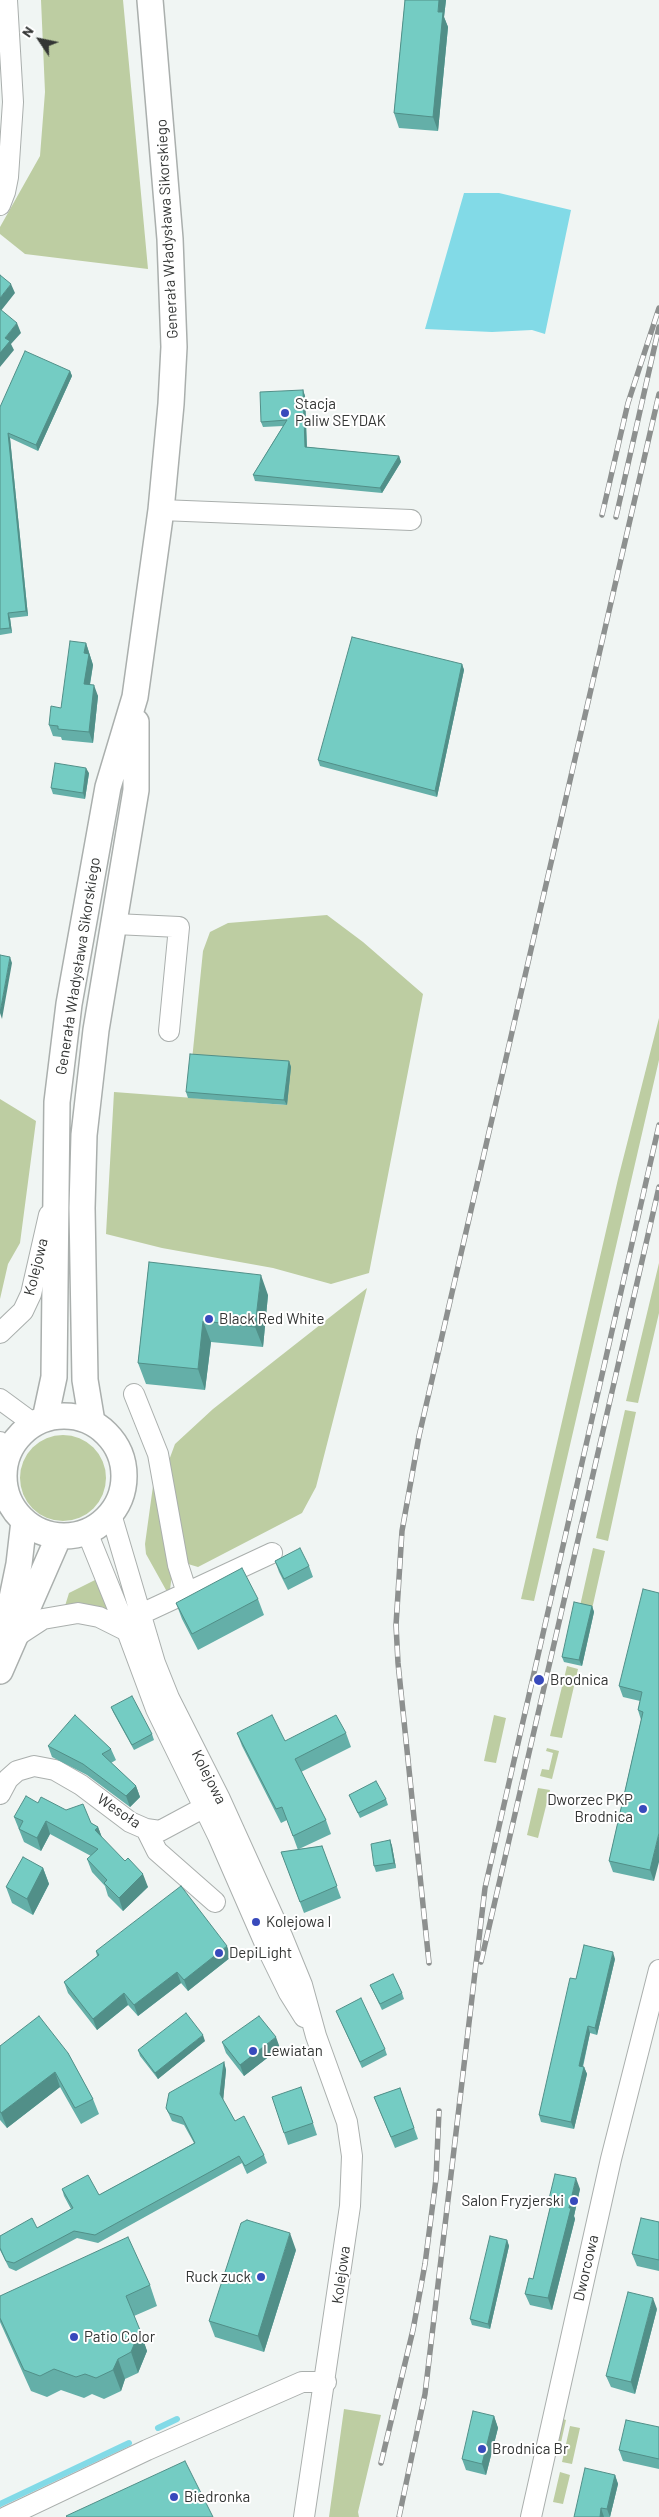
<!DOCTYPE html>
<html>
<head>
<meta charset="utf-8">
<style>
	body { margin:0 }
	#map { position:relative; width:659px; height:2517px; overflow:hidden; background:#f0f5f3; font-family:Barlow,sans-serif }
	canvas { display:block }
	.north { position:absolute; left:15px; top:15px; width:50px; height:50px; -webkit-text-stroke:4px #fff; paint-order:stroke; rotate:304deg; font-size:14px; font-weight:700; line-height:20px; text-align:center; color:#333534 }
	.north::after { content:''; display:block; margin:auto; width:18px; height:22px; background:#333534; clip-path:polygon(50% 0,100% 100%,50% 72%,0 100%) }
</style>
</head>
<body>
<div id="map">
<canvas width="659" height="2517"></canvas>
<div class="north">N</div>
</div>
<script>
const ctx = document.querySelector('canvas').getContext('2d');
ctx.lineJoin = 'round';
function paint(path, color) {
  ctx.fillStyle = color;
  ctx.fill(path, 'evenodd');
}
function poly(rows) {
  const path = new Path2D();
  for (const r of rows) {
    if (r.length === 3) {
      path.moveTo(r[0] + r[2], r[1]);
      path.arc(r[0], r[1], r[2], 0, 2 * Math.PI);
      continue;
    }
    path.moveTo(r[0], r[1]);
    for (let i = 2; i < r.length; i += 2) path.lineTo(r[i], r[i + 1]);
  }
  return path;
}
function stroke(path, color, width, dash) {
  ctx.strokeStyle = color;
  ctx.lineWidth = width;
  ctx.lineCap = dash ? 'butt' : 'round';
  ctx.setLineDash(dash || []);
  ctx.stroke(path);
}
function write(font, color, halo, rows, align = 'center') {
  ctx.font = font + ' Barlow,sans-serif';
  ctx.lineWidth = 4;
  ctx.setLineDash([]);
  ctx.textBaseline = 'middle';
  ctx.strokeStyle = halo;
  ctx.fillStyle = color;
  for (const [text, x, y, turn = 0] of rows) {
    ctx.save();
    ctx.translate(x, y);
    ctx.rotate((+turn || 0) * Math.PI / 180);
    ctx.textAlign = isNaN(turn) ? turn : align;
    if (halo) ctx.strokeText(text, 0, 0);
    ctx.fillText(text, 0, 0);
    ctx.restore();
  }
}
paint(poly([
	[41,0,123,0,148,269,25,254,0,234,0,227,40,156,45,92],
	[327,915,363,942,423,994,369,1273,331,1284,273,1268,162,1248,106,1234,114,1092,286,1105,192,1060,203,951,210,932,228,923],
	[659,1018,659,1060,534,1601,521,1599,618,1179],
	[0,1099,36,1121,20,1243,8,1264,0,1299],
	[659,1263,659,1313,638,1403,626,1401],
	[367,1288,316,1487,302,1513,198,1567,188,1564,168,1463,175,1444,213,1409],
	[625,1410,636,1412,608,1541,596,1538],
	[63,1478,43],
	[153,1486,157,1486,172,1574,170,1590,166,1590,146,1554,145,1544],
	[593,1548,605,1551,592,1609,580,1606],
	[99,1578,108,1609,65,1606,69,1593],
	[567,1666,578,1669,562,1738,550,1736],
	[494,1715,506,1718,496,1763,484,1761],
	[547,1748,559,1751,552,1779,540,1776,542,1769,549,1770,553,1753,546,1751],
	[538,1788,550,1790,538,1838,527,1835],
	[344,2409,381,2415,358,2512,359,2517,329,2517],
	[563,2419,566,2420,558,2456,555,2455],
	[570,2426,580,2428,572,2464,562,2462],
	[560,2472,570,2475,563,2504,553,2502]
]), '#bdcda2');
paint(poly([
	[464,193,499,193,571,210,545,334,532,330,492,332,425,329]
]), '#82dae7');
stroke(poly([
	[158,2428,177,2419],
	[0,2504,129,2443]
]), '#82dae7', 6);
const minor = poly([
	[0,205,5,192,8,177,13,102,7,0],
	[161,510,411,520],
	[115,924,179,927,169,1031],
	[0,1333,23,1311,31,1294,49,1215],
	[134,1394,158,1454,178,1565,187,1593],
	[0,1399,34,1424],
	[0,1442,7,1456],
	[111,1514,155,1663,169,1698,220,1799,282,1936,302,1985,316,2036,347,2122,352,2156,350,2206,304,2517],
	[87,1532,127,1631,156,1709,218,1836,266,1946,289,1993,304,2017],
	[139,1615,272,1553],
	[17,1636,43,1619,78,1613,99,1617,127,1631],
	[0,1794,8,1779,17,1771,34,1766,55,1770,81,1785,130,1822,146,1829,160,1831,216,1801],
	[146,1829,157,1851,215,1902],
	[6,2517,147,2450,302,2382,326,2382],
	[531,2517,611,2159,659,1970]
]);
const major = poly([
	[64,1476,60],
	[45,1419,54,1377,57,1102,69,1004,108,787,135,697,161,510,171,404,174,347,170,239,150,0],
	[92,1422,85,1380,82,1208,84,1135,96,1030,136,790,136,722],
	[3,1642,19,1564,24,1521],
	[0,1671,59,1536]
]);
stroke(minor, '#aaafad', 22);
stroke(major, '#aaafad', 28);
stroke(minor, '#fff', 20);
stroke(major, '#fff', 25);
const rail = poly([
	[602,515,628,403,659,308],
	[616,517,659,327],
	[481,1962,659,1187],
	[429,1963,398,1663,396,1625,402,1531,419,1436,659,394],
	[381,2463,413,2330,425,2264,436,2179,439,2111],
	[399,2517,425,2394,485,1888,659,1125]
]);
stroke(rail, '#8d908f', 5.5);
stroke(rail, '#fff', 4, [11]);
paint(poly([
	[405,0,446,0,444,17,448,27,438,131,399,128,394,113],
	[70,371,72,376,38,451,10,438,28,616,10,618,12,633,0,635,0,407],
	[303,390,305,396,307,447,399,456,401,462,382,493,255,481,253,475,283,426,263,427,261,422],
	[86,643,93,665,90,685,98,696,93,743,62,740,61,737,53,736,49,725,61,708],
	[462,664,464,670,437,797,320,766,318,760],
	[89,773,85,799,53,794,51,788],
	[289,1061,291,1067,287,1105,188,1098,186,1092],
	[149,1262,268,1295,263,1347,211,1342,205,1390,146,1384,138,1363],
	[275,1561,309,1566,313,1577,288,1590,279,1572],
	[659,1593,654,1881,613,1872,609,1861,641,1720,638,1710,640,1701,623,1697,619,1686],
	[258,1599,264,1615,198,1650,182,1619,176,1603],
	[592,1606,594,1612,582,1666,564,1662,562,1657],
	[111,1707,152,1734,154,1740,134,1750,113,1712],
	[237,1733,285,1741,346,1733,351,1747,301,1772,326,1820,331,1834,299,1849,322,1846,341,1898,304,1913,281,1852,298,1850,287,1820,281,1823,242,1746],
	[48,1746,111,1749,116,1760,111,1763,136,1786,140,1797,130,1807,87,1775,52,1757],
	[349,1795,386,1799,388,1805,360,1818],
	[38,1803,91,1823,98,1827,102,1838,148,1887,123,1911,108,1896,105,1886,92,1872,87,1859,91,1856,50,1834,41,1851,24,1842,14,1817],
	[390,1840,392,1846,396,1868,376,1872,374,1866],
	[43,1868,49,1884,33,1915,12,1903,6,1887],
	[96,1951,231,1957,188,1991,181,1983,138,2016,128,2005,97,2030,68,1993,64,1982,97,1956],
	[615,1959,597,2035,590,2033,583,2067,584,2067,587,2074,574,2129,541,2122,539,2115,576,1979],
	[370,1985,402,1993,404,1999,382,2010],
	[336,2011,385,2049,387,2055,362,2068],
	[205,2041,158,2079,140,2056,138,2050],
	[222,2042,280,2048,244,2076,226,2053],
	[0,2046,68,2053,93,2099,99,2114,81,2124,60,2087,7,2128,0,2120],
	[224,2062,226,2070,223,2100,235,2121,264,2155,267,2163,247,2174,242,2163,98,2243,77,2238,16,2271,9,2268,0,2250,0,2236,37,2228,71,2209,64,2196,62,2189,99,2195,194,2143,184,2125,172,2121,166,2108],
	[301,2087,317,2135,288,2145,284,2133],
	[400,2088,418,2139,395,2148,374,2097],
	[580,2189,574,2216,575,2219,552,2310,530,2305,525,2294,533,2279,550,2208,548,2203],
	[659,2222,659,2271,637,2266,632,2254],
	[507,2240,509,2246,490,2329,472,2325,470,2319],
	[296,2250,264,2352,215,2337,209,2321],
	[150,2285,157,2306,134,2316,147,2351,138,2373,125,2379,121,2391,104,2399,92,2394,84,2398,61,2390,47,2397,31,2391,0,2322,0,2296],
	[657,2309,635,2394,611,2387,606,2376],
	[494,2416,498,2428,486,2475,466,2470,462,2459],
	[659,2427,659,2469,623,2461,619,2450],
	[615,2475,618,2484,610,2517,574,2517]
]), '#64afa8');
paint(poly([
	[439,0,446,0,444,17,448,27,438,131,433,117],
	[11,284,15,293,0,312,0,298],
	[17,323,21,333,11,344,14,350,0,367,0,353,5,338],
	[70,371,72,376,38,451,36,445],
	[303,390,305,396,307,453,305,447],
	[8,433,10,438,28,616,26,611],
	[399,456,401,462,382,493,380,488],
	[8,613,10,618,12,633,10,628],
	[86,643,93,665,88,695,84,684,84,653],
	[462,664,464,670,437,797,435,791],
	[94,685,98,696,93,743,89,732],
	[86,768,89,773,85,799,83,793],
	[10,957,12,963,2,1019,0,1013],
	[289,1061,291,1067,287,1105,284,1100],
	[261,1275,268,1295,263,1347,255,1327],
	[203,1321,211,1342,205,1390,198,1369],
	[592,1606,594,1612,582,1666,579,1660],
	[136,1786,140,1797,130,1807,126,1796],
	[46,1821,50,1834,41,1851,37,1838],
	[98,1827,103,1840,95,1830],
	[659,1833,659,1862,654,1881,650,1870],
	[390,1840,392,1846,396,1868,394,1863],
	[43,1868,49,1884,33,1915,27,1899],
	[143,1874,148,1887,123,1911,119,1898],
	[227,1946,231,1957,188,1991,184,1980],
	[613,1952,615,1959,597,2035,595,2028],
	[177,1972,181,1983,138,2016,134,2005],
	[124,1993,128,2005,97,2030,93,2019],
	[588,2026,590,2033,581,2073,579,2066],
	[203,2035,205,2041,158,2079,155,2073],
	[276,2037,280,2048,244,2076,240,2065],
	[224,2062,226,2070,223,2102,220,2094],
	[584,2067,587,2074,574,2129,571,2122],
	[55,2072,60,2087,7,2128,1,2113],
	[576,2178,580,2189,574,2216,575,2219,552,2310,548,2298],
	[290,2233,296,2250,264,2352,258,2336],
	[507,2240,509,2246,490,2329,488,2324],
	[653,2298,657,2309,635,2394,631,2382],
	[140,2330,147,2351,138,2373,131,2352],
	[118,2359,125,2379,121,2391,113,2370],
	[494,2416,498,2428,486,2475,482,2464],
	[615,2475,618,2484,610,2517,607,2509],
	[601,2508,604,2517,600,2517]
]), '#518f88');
const building = poly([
	[405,0,439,0,438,12,443,12,433,117,394,113,405,0],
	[0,275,11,284,0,298,0,275],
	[0,309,17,323,5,338,10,341,0,353,0,309],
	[25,351,70,371,36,445,8,433,26,611,8,613,10,628,0,629,0,407,25,351],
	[303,390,305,447,399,456,380,488,253,475,287,420,261,422,260,392,303,390],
	[352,637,462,664,435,791,318,760,352,637],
	[70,641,86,643,84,653,89,654,84,684,94,685,89,732,58,729,58,726,49,725,51,706,61,708,70,641],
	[55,763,86,768,83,793,51,788,55,763],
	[0,955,10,957,0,1013,0,955],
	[190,1054,289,1061,284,1100,186,1092,190,1054],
	[149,1262,261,1275,255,1327,203,1321,198,1369,138,1363,149,1262],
	[300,1548,309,1566,284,1579,275,1561,300,1548],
	[242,1568,258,1599,192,1634,176,1603,242,1568],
	[643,1589,659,1593,659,1833,650,1870,609,1861,643,1712,638,1710,642,1692,619,1686,643,1589],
	[574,1602,592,1606,579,1660,562,1657,574,1602],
	[132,1696,152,1734,132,1745,111,1707,132,1696],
	[75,1715,111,1749,102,1754,136,1786,126,1796,83,1764,48,1746,75,1715],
	[272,1715,285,1741,336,1715,346,1733,295,1759,326,1820,293,1836,282,1807,276,1809,237,1733,272,1715],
	[376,1781,386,1799,358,1813,349,1795,376,1781],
	[26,1796,38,1803,41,1797,66,1810,83,1804,91,1823,98,1827,95,1830,125,1861,128,1858,143,1874,119,1898,104,1883,107,1880,87,1859,98,1849,46,1821,37,1838,19,1829,23,1821,14,1817,26,1796],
	[390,1840,394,1863,374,1866,371,1844,390,1840],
	[322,1846,337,1886,300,1902,281,1852,322,1846],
	[23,1857,43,1868,27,1899,6,1887,23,1857],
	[181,1886,227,1946,184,1980,177,1972,134,2005,124,1993,93,2019,64,1982,99,1955,96,1951,181,1886],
	[584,1945,613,1952,595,2028,588,2026,579,2066,584,2067,571,2122,539,2115,570,1978,576,1979,584,1945],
	[393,1974,402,1993,380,2004,370,1985,393,1974],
	[361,1998,385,2049,360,2062,336,2011,361,1998],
	[186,2013,203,2035,155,2073,138,2050,186,2013],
	[39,2016,68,2053,93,2099,75,2108,55,2072,1,2113,0,2111,0,2046,39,2016],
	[259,2016,276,2037,240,2065,222,2042,259,2016],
	[224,2062,220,2094,235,2121,244,2116,264,2155,245,2166,239,2156,95,2235,74,2231,14,2263,6,2261,0,2248,0,2236,32,2218,37,2228,73,2208,62,2189,88,2175,99,2195,195,2143,182,2117,169,2113,166,2108,169,2093,224,2062],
	[301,2087,313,2123,284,2133,272,2097,301,2087],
	[400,2088,414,2128,391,2137,374,2097,400,2088],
	[555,2174,576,2178,569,2208,571,2208,548,2298,525,2294,529,2278,533,2279,551,2204,548,2203,555,2174],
	[641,2218,659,2222,659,2260,632,2254,641,2218],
	[247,2220,290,2233,258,2336,209,2321,241,2223,247,2220],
	[490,2236,507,2240,488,2324,470,2319,490,2236],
	[128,2237,150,2285,126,2296,140,2330,131,2352,118,2359,113,2370,96,2378,85,2374,76,2377,54,2369,40,2376,24,2370,0,2318,0,2296,128,2237],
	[628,2292,653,2298,631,2382,606,2376,628,2292],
	[473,2411,494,2416,482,2464,462,2459,473,2411],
	[626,2420,659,2427,659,2459,619,2450,626,2420],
	[185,2461,213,2517,67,2517,66,2516,185,2461],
	[585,2468,615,2475,607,2509,601,2508,600,2517,574,2517,585,2468]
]);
paint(building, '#74ccc3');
stroke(building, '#518f88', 1);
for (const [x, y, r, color] of [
	[285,413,5,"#384abc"],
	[209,1319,5,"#384abc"],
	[539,1680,6,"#384abc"],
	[643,1809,5,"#384abc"],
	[256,1922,5,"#384abc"],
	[219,1953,5,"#384abc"],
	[253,2051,5,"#384abc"],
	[574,2201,5,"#384abc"],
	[261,2277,5,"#384abc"],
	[74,2337,5,"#384abc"],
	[482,2449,5,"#384abc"],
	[174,2497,5,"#384abc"]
]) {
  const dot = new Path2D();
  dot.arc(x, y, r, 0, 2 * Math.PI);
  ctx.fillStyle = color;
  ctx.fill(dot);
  stroke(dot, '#fff', 2);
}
write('15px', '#333534', '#fff', [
	["Generała Władysława Sikorskiego",167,229,-93],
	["Generała Władysława Sikorskiego",78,966,-81],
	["Kolejowa",36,1267,-76],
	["Kolejowa",209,1777,63],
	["Wesoła",119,1811,34],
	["Dworcowa",586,2268,-77],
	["Kolejowa",341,2275,-82]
]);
write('15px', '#333534', '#fff', [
	["Stacja",295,404],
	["Paliw SEYDAK",295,421],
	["Black Red White",219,1319],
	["Brodnica",550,1680],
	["Dworzec PKP",633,1800,"right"],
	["Brodnica",633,1817,"right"],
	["Kolejowa I",266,1922],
	["DepiLight",229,1953],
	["Lewiatan",263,2051],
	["Salon Fryzjerski",564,2201,"right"],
	["Ruck zuck",251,2277,"right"],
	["Patio Color",84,2337],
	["Brodnica Br",492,2449],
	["Biedronka",184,2497]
], 'left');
</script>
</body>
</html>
